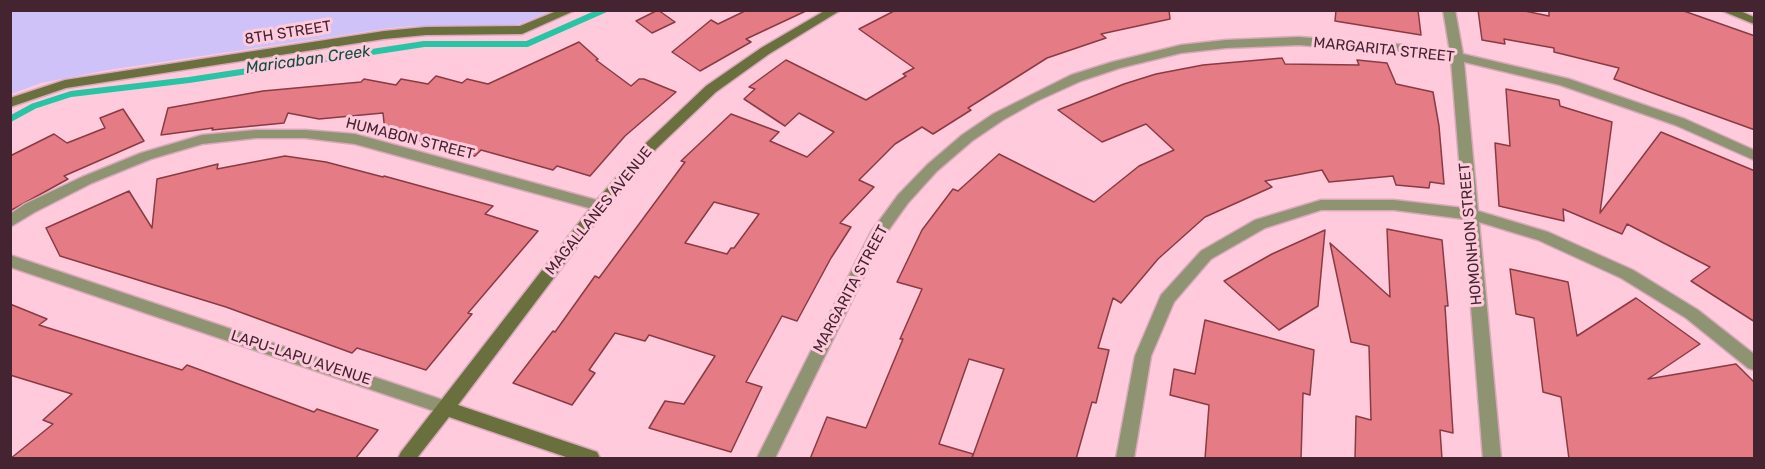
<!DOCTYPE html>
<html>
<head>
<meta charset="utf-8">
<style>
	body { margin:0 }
	#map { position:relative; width:1765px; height:469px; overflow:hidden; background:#fecadc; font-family:Rubik,sans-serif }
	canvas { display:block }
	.frame { position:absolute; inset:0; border:12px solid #452431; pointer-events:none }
</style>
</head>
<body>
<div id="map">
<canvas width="1765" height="469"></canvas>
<div class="frame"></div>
</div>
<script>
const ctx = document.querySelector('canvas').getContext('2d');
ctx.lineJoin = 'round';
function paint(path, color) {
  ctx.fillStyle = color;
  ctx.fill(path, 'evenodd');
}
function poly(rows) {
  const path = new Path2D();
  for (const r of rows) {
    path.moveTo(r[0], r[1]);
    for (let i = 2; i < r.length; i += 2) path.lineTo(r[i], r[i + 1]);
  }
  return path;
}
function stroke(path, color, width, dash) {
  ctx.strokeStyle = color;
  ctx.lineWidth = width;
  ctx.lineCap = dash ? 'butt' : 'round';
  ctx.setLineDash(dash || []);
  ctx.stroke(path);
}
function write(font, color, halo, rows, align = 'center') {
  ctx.font = font + ' Rubik,sans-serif';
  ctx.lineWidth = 6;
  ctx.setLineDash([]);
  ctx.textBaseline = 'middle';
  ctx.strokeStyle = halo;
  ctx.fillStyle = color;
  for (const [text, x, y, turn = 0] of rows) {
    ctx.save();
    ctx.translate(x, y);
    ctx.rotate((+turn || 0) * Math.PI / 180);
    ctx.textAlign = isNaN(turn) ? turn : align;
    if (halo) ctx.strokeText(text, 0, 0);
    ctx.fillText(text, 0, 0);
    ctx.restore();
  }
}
paint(poly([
	[10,11,11,10,552,11,514,26,414,26,390,28,108,70,41,83,11,94]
]), '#cec2f8');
stroke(poly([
	[10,119,34,106,71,94,189,80,424,44,527,44,604,10]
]), '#27c5a6', 6);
const building = poly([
	[658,10,675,22,652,33,636,21,658,10],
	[747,10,808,10,746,39,751,42,700,71,672,52,711,20,718,24,747,10],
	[896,10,1169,10,1170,19,1101,34,1106,38,1047,58,968,108,971,110,933,134,922,127,895,144,859,180,874,187,840,223,851,227,831,258,797,321,782,316,746,382,762,387,731,452,649,428,665,401,684,404,715,356,649,335,645,341,615,333,589,370,595,373,572,405,513,383,553,331,555,332,595,276,599,278,685,162,681,161,731,114,779,132,770,141,807,157,834,132,799,113,785,126,744,99,755,89,749,87,786,60,866,100,906,76,903,74,914,68,859,29,896,10],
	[714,202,759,214,734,248,731,248,727,254,685,243,714,202],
	[1336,10,1418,10,1421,35,1335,21,1336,10],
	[1478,10,1520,10,1549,16,1549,10,1681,10,1755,36,1755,130,1614,79,1619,68,1554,52,1554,48,1504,39,1505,44,1482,40,1478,10],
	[579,42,598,59,596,60,631,86,639,79,644,79,676,92,625,136,590,176,557,166,553,170,481,150,475,156,385,132,383,113,319,119,288,113,284,123,212,130,213,128,161,135,168,108,263,91,361,82,364,79,396,85,401,79,428,84,436,76,462,83,467,79,488,84,579,42],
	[1282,58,1285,64,1359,65,1357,60,1387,63,1396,84,1433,92,1439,126,1444,184,1430,182,1429,188,1396,185,1393,176,1329,182,1322,170,1265,181,1272,187,1205,217,1158,259,1121,303,1113,298,1098,348,1109,350,1096,403,1092,402,1076,459,810,459,827,417,866,428,903,339,900,339,922,289,897,282,922,230,953,189,958,191,999,154,1094,202,1139,166,1174,150,1146,124,1102,142,1058,110,1124,84,1156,74,1203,65,1282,58],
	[969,359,1004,369,972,458,973,454,939,444,969,359],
	[1506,89,1559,100,1560,106,1612,122,1600,213,1661,132,1755,171,1755,322,1691,281,1710,267,1627,224,1622,234,1563,209,1564,221,1499,206,1495,143,1510,146,1506,89],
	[123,109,144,141,64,176,68,179,10,211,10,156,54,134,67,143,105,128,100,118,123,109],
	[285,156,326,162,383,177,384,176,493,206,485,214,538,231,468,313,472,314,426,370,357,348,352,353,226,307,60,256,46,228,129,191,152,228,157,179,218,164,217,169,285,156],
	[1387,229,1442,240,1448,306,1445,306,1453,433,1440,430,1442,459,1355,459,1356,416,1371,420,1369,346,1351,342,1330,243,1390,297,1387,229],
	[1325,230,1318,306,1279,330,1224,281,1272,254,1325,230],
	[1510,269,1568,282,1577,336,1636,298,1700,344,1648,379,1736,364,1755,383,1755,459,1569,459,1561,397,1543,392,1534,318,1516,314,1510,269],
	[10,304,47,319,39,325,182,370,187,365,314,412,317,409,378,430,355,459,10,459,53,424,43,420,72,394,10,375,10,304],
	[1205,320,1314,350,1310,395,1303,393,1301,459,1205,459,1209,405,1170,395,1174,369,1195,374,1205,320]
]);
paint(building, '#e57b84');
stroke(building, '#893b44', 1.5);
const street = poly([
	[1443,10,1455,10,1463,54,1569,79,1685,119,1754,150,1754,160,1675,125,1560,85,1464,62,1478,211,1548,232,1633,270,1698,310,1754,354,1754,370,1748,368,1686,318,1621,278,1538,240,1479,222,1501,458,1483,458,1464,219,1394,210,1321,210,1265,228,1211,259,1174,302,1151,356,1134,458,1116,458,1135,356,1161,295,1201,251,1255,220,1321,200,1394,200,1463,208,1451,60,1407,53,1299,45,1226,48,1181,53,1120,68,1081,81,1037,101,1003,120,972,141,937,171,908,203,882,239,775,458,757,458,871,232,898,195,927,165,962,135,993,114,1071,75,1112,62,1181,45,1226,40,1299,37,1407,45,1450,52,1443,10],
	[256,130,305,130,355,134,600,201,607,206,600,211,355,144,305,138,256,138,202,144,151,159,92,183,35,212,10,227,10,214,25,204,82,177,141,153,202,135,256,130],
	[10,255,446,401,452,403,455,408,452,413,446,415,10,267,10,255]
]);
const secondary = poly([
	[559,10,576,10,522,34,426,35,384,39,66,88,10,107,10,98,65,80,384,31,426,27,520,26,559,10],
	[826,10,841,10,769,54,716,92,656,149,605,210,458,405,597,452,600,458,569,458,449,417,417,458,398,458,401,452,595,202,646,143,706,86,761,48,826,10],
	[1720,10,1738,10,1754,17,1754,24,1720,10]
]);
stroke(street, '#d9a9ba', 3);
stroke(secondary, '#d9a9ba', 3);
paint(street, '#8e9372');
paint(secondary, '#69703e');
write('15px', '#452431', '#fecadc', [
	["8TH STREET",288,33,-9],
	["MARGARITA STREET",1384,50,6],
	["HUMABON STREET",410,139,14],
	["MAGALLANES AVENUE",599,211,-51],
	["HOMONHON STREET",1471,234,-95],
	["MARGARITA STREET",851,289,-62],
	["LAPU-LAPU AVENUE",301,358,18]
]);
write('italic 16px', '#104e41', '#fecadc', [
	["Maricaban Creek",308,60,-8]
]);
</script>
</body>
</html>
